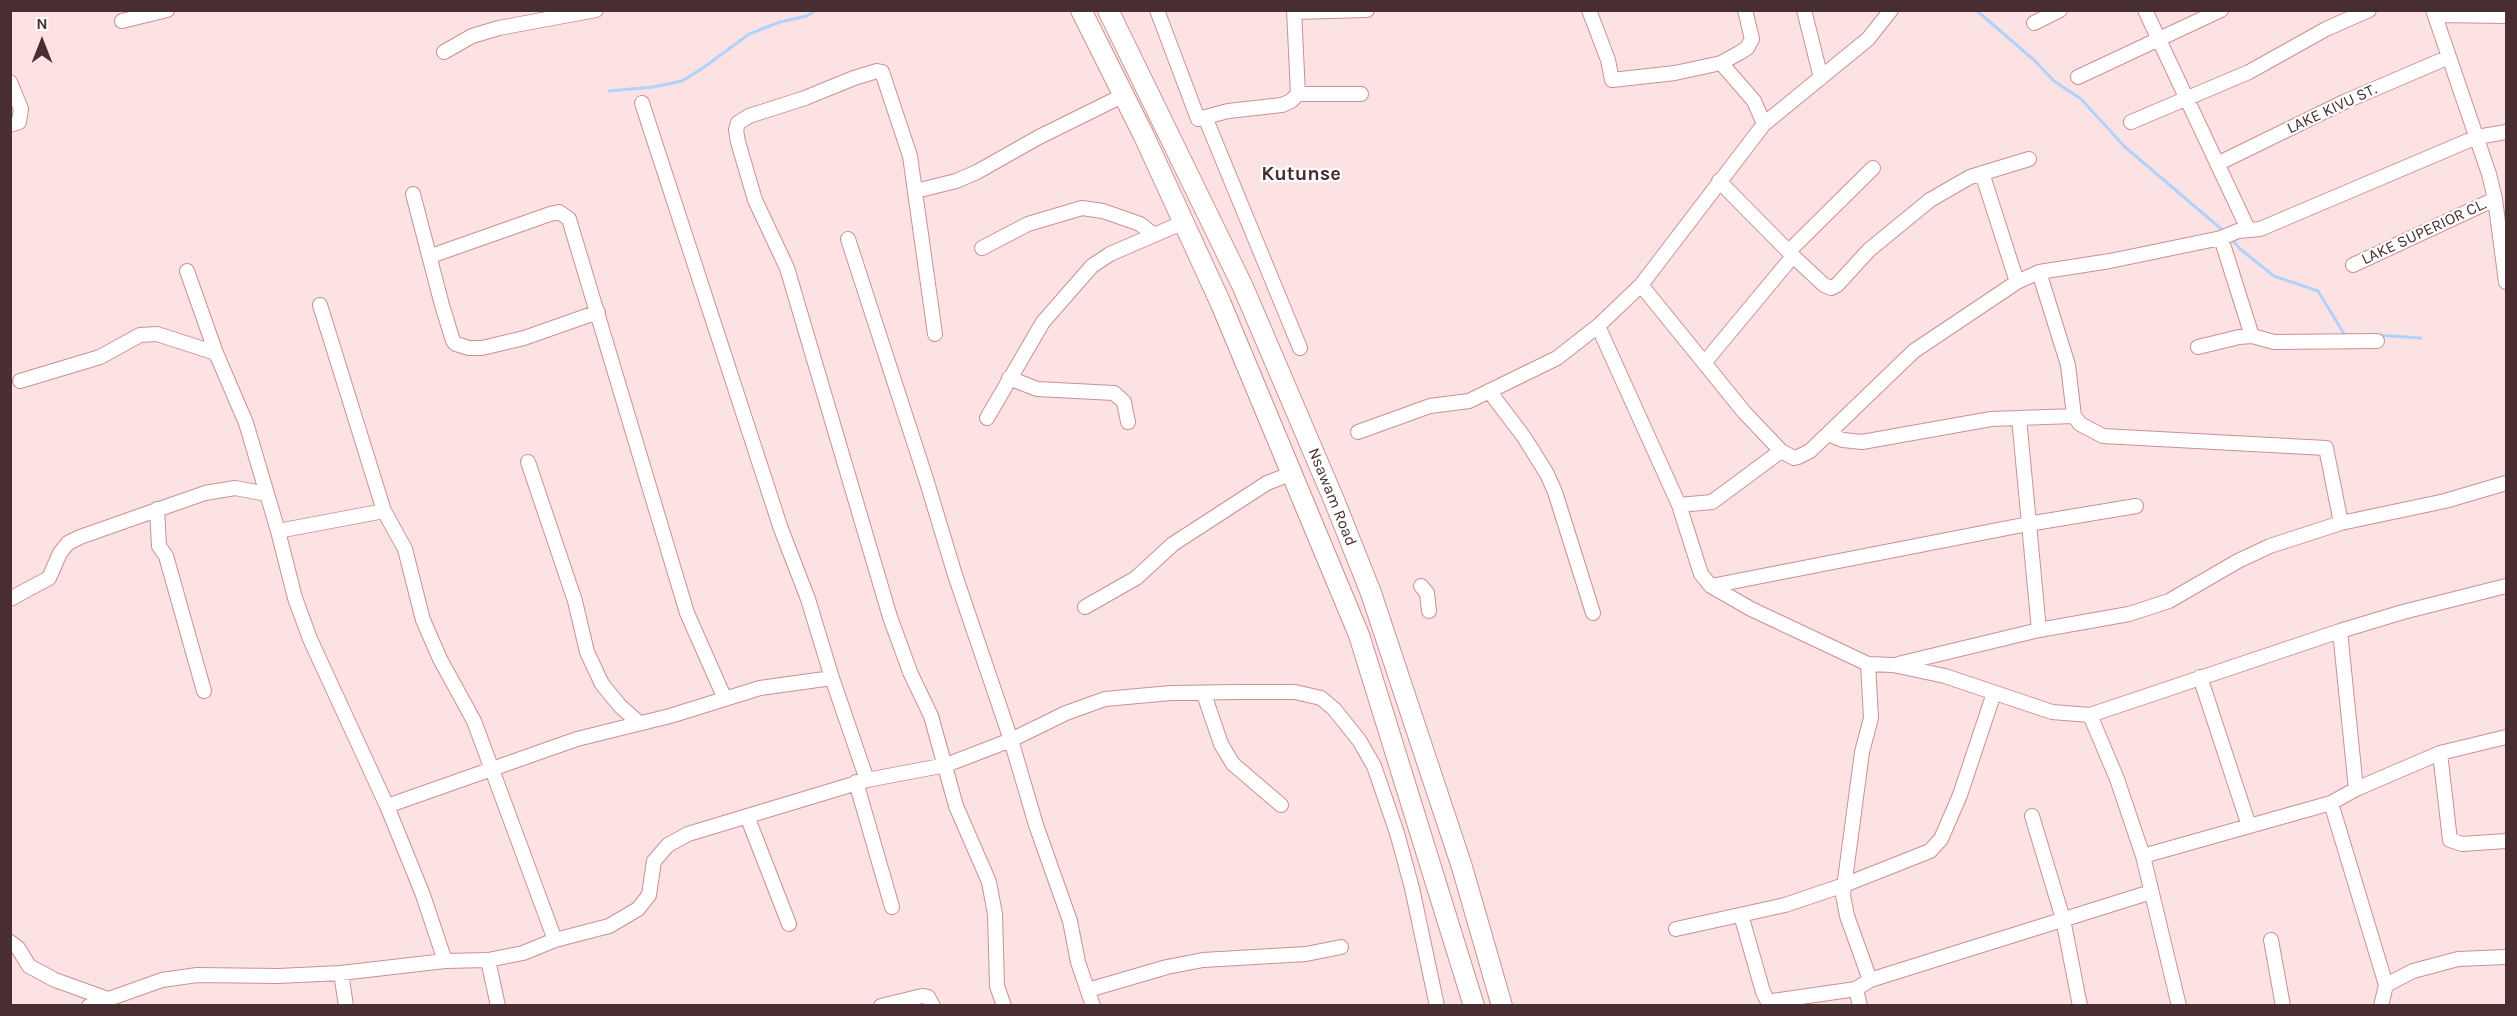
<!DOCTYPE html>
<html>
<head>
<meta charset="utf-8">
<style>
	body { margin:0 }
	#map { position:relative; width:2517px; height:1016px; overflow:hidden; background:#fde2e3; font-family:Karla,sans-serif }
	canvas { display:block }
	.frame { position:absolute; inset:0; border:12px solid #482e30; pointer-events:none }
	.north { position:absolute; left:12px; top:12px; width:60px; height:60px; -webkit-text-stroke:4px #fff; paint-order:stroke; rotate:0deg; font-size:16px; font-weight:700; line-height:24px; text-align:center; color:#482e30 }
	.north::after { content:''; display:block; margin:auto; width:21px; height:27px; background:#482e30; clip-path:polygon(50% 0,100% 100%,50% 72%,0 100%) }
</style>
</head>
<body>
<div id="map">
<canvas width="2517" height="1016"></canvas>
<div class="frame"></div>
<div class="north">N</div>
</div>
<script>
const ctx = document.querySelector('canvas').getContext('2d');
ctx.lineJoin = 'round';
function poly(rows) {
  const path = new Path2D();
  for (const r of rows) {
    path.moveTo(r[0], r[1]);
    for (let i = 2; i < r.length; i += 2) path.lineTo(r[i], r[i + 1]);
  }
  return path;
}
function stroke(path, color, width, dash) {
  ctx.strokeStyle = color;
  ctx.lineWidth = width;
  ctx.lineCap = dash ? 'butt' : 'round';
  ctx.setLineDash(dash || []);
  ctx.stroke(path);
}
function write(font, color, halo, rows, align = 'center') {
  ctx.font = font + ' Karla,sans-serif';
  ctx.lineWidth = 4.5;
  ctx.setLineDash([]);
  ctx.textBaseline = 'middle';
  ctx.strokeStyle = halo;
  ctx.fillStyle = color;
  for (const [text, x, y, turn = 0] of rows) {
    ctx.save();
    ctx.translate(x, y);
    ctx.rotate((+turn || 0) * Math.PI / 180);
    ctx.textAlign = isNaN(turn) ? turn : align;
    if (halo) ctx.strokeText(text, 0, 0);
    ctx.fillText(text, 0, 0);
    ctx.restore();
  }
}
stroke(poly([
	[1976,10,2034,60,2054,81,2081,99,2125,147,2226,233],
	[609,91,653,87,682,81,703,68,749,34,780,22,807,16,816,10],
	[2231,238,2240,249,2274,276,2318,291,2346,337],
	[2375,335,2421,338]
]), '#b0d2fd', 3);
const minor = poly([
	[1157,10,1198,119,1228,111,1282,105,1291,101,1298,94,1294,10],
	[1589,10,1608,60,1612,80,1675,73,1721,63,1739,53,1747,48,1752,39,1745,10],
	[1804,10,1821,78],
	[2145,10,2248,229],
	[2433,10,2489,174,2495,199,2506,282],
	[1294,12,1367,10],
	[2435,15,2506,16],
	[122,21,167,10],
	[2034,23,2060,10],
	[444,52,472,36,499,28,596,10],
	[1721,63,1754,101,1764,124],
	[2078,77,2221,10],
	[10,82,21,109,19,122,10,125],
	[1298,94,1361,94],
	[642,103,781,529,808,599,832,678,867,780],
	[1205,117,1300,348],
	[2131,122,2249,72,2326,29,2369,10],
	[2217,164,2344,102,2449,57],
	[1982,173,2017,282],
	[1719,181,1793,256,1824,285,1831,288,1837,285,1869,250,1930,200,1970,177,2029,159],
	[916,191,956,181,977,172,1039,137,1124,95],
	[413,194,442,305,453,341,456,344,469,348,482,348,524,338,598,312],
	[2221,238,2252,336],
	[848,239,926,479,955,575,1011,740,1036,825,1070,921,1078,962,1093,1006],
	[982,248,1028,224,1082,208,1103,211,1140,224,1154,235],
	[1789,251,1873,168],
	[431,256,550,214,559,212,569,219,687,613,725,699],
	[2353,265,2495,199],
	[187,271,216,353],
	[2039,272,2068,365,2074,416,2080,424,2103,436,2326,448,2341,523],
	[1641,285,1744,412,1781,451,1794,458,1798,457,1810,451,1914,351,2017,282,2039,272,2110,261,2221,238,2238,231,2260,229,2477,137,2506,132],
	[320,305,384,511,405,549,423,620,440,659,474,721,555,940],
	[1598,326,1679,505,1701,574,1711,586,1751,609,1868,664,1893,665,1945,676,2052,712,2090,715,2340,631,2403,612,2506,586],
	[935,334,910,156,882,72,877,71,854,78,805,98,749,116,738,123,736,130,738,142,755,200,787,268,890,617,910,672,931,716,956,806,989,882,995,914,997,986,1004,1006],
	[2198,347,2239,337,2252,336,2274,342,2377,341],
	[1705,362,1793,256],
	[1009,378,1037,389,1114,393,1124,402,1128,422],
	[20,381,100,357,140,335,157,334,216,353,246,423,278,531,295,598,310,639,387,806,423,895,445,961],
	[1489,391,1524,437,1547,474,1555,492,1593,613],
	[987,418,1043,322,1092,266,1110,254,1182,223],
	[2019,418,2039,630],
	[1358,432,1430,406,1469,401,1557,358,1598,326,1641,285,1764,124,1868,39,1891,10],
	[1828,434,1843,440,1862,442,1991,419,2074,416],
	[528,462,575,601,587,652,602,684,620,706,639,723],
	[1679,505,1712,502,1781,451],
	[157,509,159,546,166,556,204,691],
	[278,531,384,511],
	[1421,586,1427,593,1429,611],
	[1711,586,2028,524,2136,506],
	[10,599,49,578,60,553,68,543,80,537,205,493,235,488,267,494],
	[1085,607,1136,578,1173,544,1267,483,1290,474],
	[2340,631,2356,789],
	[1868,664,1871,718,1862,752,1843,895,1847,916,1870,980],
	[1898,664,2039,630,2129,614,2169,601,2238,561,2270,546,2341,523,2445,501,2506,483],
	[2200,677,2249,826],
	[1204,694,1221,744,1233,764,1281,805],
	[2090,715,2117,779,2143,856,2179,1006],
	[2440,753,2450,840,2462,844,2506,841],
	[856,782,892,907],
	[2331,803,2386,985,2381,1006],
	[387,806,577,739,670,716,760,688,832,678],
	[747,816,789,924],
	[2032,816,2063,919,2080,1006],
	[2143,856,2331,803,2356,789,2440,753,2506,737],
	[1741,915,1763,992,1767,1000,1773,1001,1856,989,1870,980,2151,892],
	[1676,929,1785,905,1844,885,1930,851,1941,839,1960,795,1994,693],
	[2271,940,2283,1006],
	[10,942,18,948,29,966,55,980,108,999],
	[488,960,498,1006],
	[341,973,346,1006],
	[2386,985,2413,971,2458,959,2506,957],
	[1856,989,1860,1006],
	[1088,990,1167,967,1203,960,1306,954,1341,947],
	[89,1006,162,980,197,975,278,976,341,973,445,961,488,960,523,953,555,940,609,926,638,909,649,895,654,861,668,845,688,834,867,780,946,765,1011,740,1066,713,1105,699,1171,693,1238,692,1295,692,1321,698,1334,709,1359,740,1374,766,1397,833,1412,888,1437,1006],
	[881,1006,922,996,928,997,933,1006]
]);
const highway = poly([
	[1081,10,1144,136,1221,304,1359,635,1474,1006],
	[1108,10,1243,287,1334,500,1371,593,1462,867,1502,1006]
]);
stroke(minor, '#cd9094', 16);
stroke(highway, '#cd9094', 22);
stroke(minor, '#fff', 14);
stroke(highway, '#fff', 20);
write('16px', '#482e30', '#fff', [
	["LAKE KIVU ST.",2332,109,-25],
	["LAKE SUPERIOR CL.",2424,232,-25],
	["Nsawam Road",1332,497,68]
]);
write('bold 20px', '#482e30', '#fff', [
	["Kutunse",1301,174]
]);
</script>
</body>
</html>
